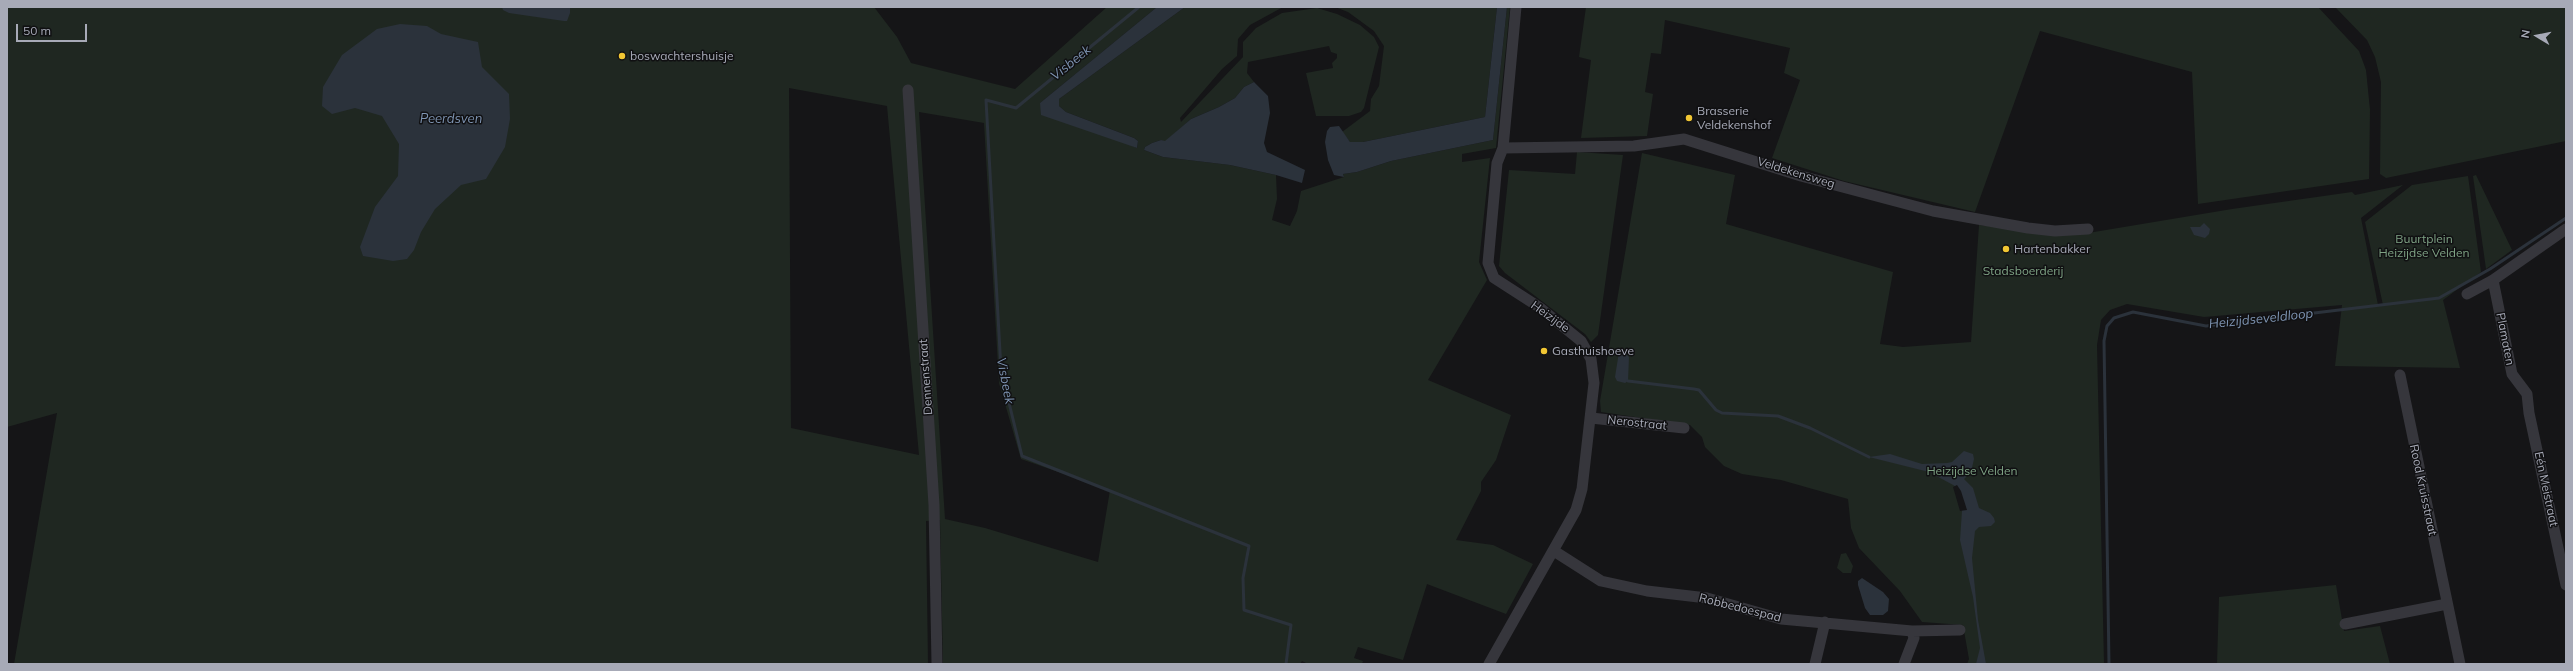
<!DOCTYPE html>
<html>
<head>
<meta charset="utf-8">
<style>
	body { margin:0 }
	#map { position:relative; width:2573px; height:671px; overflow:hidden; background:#151517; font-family:Mulish,sans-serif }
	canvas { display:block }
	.frame { position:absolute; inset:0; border:8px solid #a7aab7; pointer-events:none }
	.north { position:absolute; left:2517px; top:16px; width:40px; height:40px; -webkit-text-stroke:3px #101012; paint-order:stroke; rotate:280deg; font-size:11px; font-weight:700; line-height:16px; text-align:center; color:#a7aab7 }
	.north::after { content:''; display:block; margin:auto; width:14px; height:18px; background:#a7aab7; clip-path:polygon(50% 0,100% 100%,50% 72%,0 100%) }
	.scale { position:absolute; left:16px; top:24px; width:71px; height:18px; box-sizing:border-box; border:2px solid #a7aab7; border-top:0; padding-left:5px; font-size:12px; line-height:14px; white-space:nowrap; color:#a7aab7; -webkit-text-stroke:3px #101012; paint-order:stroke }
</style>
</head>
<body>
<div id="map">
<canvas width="2573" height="671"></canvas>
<div class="frame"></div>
<div class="north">N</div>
<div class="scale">50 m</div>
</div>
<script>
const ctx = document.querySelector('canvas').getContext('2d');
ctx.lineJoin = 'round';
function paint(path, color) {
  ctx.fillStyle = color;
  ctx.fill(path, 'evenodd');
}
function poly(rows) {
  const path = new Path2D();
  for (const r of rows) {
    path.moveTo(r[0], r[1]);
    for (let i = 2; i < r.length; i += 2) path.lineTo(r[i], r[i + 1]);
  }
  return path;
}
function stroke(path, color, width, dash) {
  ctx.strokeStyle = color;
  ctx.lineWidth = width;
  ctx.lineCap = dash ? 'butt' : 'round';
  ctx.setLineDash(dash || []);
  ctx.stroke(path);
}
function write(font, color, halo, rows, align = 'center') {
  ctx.font = font + ' Mulish,sans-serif';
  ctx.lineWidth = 3;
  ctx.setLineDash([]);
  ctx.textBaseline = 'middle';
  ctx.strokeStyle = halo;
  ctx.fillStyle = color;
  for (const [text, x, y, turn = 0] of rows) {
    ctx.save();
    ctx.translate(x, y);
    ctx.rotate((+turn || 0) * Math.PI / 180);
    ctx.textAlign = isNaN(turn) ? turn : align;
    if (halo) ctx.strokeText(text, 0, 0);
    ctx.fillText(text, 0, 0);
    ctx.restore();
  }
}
paint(poly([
	[7,7,874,7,897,37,911,63,1015,89,1107,7,1157,7,1040,103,1137,148,1138,141,1134,138,1066,112,1059,106,1059,99,1185,7,1283,7,1250,25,1238,39,1237,56,1222,69,1193,103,1180,118,1181,122,1243,57,1243,42,1256,28,1282,13,1317,8,1337,14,1360,25,1374,37,1379,47,1364,108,1361,112,1349,116,1316,116,1306,73,1333,68,1332,63,1337,58,1337,54,1331,52,1329,46,1248,62,1247,73,1254,82,1244,87,1235,98,1219,107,1191,119,1165,142,1161,140,1152,143,1145,147,1144,150,1163,157,1230,165,1276,175,1277,199,1272,220,1290,226,1297,211,1301,191,1344,177,1343,174,1357,172,1391,161,1493,140,1507,7,1510,7,1496,148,1462,154,1462,162,1490,158,1479,262,1487,280,1428,380,1511,415,1496,460,1481,482,1481,491,1456,540,1493,545,1533,564,1506,614,1427,584,1403,660,1358,647,1354,658,1363,661,1362,664,1308,664,1302,661,1300,664,943,664,940,520,926,521,928,664,14,664,57,413,7,427],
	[789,88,887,106,919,455,791,428],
	[919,112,984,123,999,383,1021,459,1110,490,1098,562,985,528,945,519],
	[1335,7,1497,7,1485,117,1363,142,1350,142,1342,132,1370,111,1371,99,1379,86,1384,46,1374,31,1348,12],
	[1586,7,2318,7,2359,51,2366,70,2370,110,2369,179,2198,204,2192,72,2040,31,1975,212,1844,181,1772,158,1800,80,1784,73,1790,48,1665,20,1661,54,1651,53,1645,92,1653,94,1647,136,1581,138,1591,60,1579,57],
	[2335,7,2566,7,2566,141,2386,178,2380,174,2381,82,2375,57,2367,40],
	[1577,152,1623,155,1598,335,1591,342,1585,334,1505,273,1499,266,1509,170,1575,174],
	[1642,153,1735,175,1726,224,1893,272,1880,344,1903,347,1971,342,1979,225,2076,235,2232,209,2352,192,2355,195,2403,185,2361,218,2378,305,2383,305,2365,222,2412,185,2468,176,2481,272,2443,300,2460,368,2335,366,2342,305,2204,317,2127,304,2110,310,2101,320,2097,345,2104,664,1967,664,1969,659,1963,625,1922,622,1900,591,1859,548,1851,528,1848,499,1781,480,1742,474,1724,466,1705,447,1702,437,1690,425,1601,412,1600,401],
	[2476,175,2512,250,2486,269,2473,176],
	[1846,553,1853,566,1851,573,1843,573,1837,568,1841,554],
	[2336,585,2344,631,2380,626,2390,664,2217,664,2219,597]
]), '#1f2721');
paint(poly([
	[502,7,570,7,570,13,567,21,564,21,509,13,503,10],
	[1157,7,1185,7,1059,99,1059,106,1066,112,1134,138,1138,141,1137,148,1041,115,1040,103],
	[1497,7,1507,7,1493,140,1391,161,1357,172,1343,174,1344,177,1334,175,1328,160,1325,142,1327,131,1330,127,1339,126,1350,142,1363,142,1485,117],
	[400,24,427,26,441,34,478,42,482,67,509,94,510,119,505,147,486,179,461,185,435,209,421,232,414,250,407,259,393,261,363,256,360,247,375,207,398,176,399,144,382,116,355,108,332,114,322,106,323,87,342,55,377,29],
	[1254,82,1268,96,1270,113,1264,143,1267,152,1305,170,1302,183,1276,175,1230,165,1163,157,1144,150,1145,147,1152,143,1161,140,1165,141,1191,119,1219,107,1235,98,1244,87],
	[2204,223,2210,229,2209,234,2205,238,2194,235,2190,227,2200,227],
	[1622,350,1629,357,1628,381,1625,383,1617,381,1615,377,1619,352],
	[1964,451,1973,454,1974,459,1971,472,1964,479,1973,488,1979,508,1990,513,1994,518,1995,522,1991,526,1979,527,1975,531,1972,558,1978,620,1986,664,1976,664,1980,648,1973,597,1960,540,1962,511,1955,486,1929,472,1869,457,1890,454,1922,464,1947,463,1952,462],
	[1862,578,1883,592,1889,599,1888,611,1883,615,1870,615,1865,608,1858,585,1858,581]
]), '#2b323b');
paint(poly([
	[1957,485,1961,491,1967,510,1960,511,1953,487]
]), '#151517');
stroke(poly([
	[1139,7,1016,108,986,100,1001,370,1022,456,1249,546,1243,578,1244,610,1291,625,1286,664],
	[1628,381,1694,389,1699,390,1716,410,1722,413,1778,416,1810,428,1869,457],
	[2109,664,2104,341,2107,326,2114,318,2133,312,2206,326,2439,298,2490,269,2566,218]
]), '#2b323b', 3);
stroke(poly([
	[908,90,934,505,937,664],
	[1503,148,1634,146,1684,139,1801,176,1933,211,2028,228,2055,231,2088,229],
	[2493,280,2512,374,2527,394,2529,413,2566,585],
	[2467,294,2493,280,2566,229],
	[2400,375,2460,664],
	[1591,418,1684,428],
	[1554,551,1601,581,1647,591,1707,598,1781,619,1912,631,1960,630],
	[2345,624,2447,604],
	[1489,664,1576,510,1582,489,1594,383,1591,359,1581,341,1539,307,1494,278,1488,263,1497,163,1503,148,1516,7],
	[1815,664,1825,622],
	[1904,664,1914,638,1912,631]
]), '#36363c', 11);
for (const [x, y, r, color] of [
	[622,56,4,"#f1c633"],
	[1689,118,4,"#f1c633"],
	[2006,249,4,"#f1c633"],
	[1544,351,4,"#f1c633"]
]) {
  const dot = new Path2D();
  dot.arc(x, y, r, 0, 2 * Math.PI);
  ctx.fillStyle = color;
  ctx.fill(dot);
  stroke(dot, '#101012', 1.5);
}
write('12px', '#a7aab7', '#101012', [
	["boswachtershuisje",630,56],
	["Brasserie",1697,111],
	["Veldekenshof",1697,125],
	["Hartenbakker",2014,249],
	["Gasthuishoeve",1552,351]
], 'left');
write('12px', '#a7aab7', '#101012', [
	["Veldekensweg",1796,173,17],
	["Heizijde",1550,317,36],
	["Plamaten",2505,339,79],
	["Dennenstraat",926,377,-94],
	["Nerostraat",1637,423,6],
	["Eén Meistraat",2546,489,78],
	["Rood Kruisstraat",2423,490,78],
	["Robbedoespad",1740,608,14]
]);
write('12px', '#7ea284', '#101012', [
	["Buurtplein",2424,239],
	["Heizijdse Velden",2424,253],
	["Stadsboerderij",2023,271],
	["Heizijdse Velden",1972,471]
]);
write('italic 13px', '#7e94b2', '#101012', [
	["Visbeek",1071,63,-39],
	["Peerdsven",451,119],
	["Heizijdseveldloop",2261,319,-6],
	["Visbeek",1005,381,79]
]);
</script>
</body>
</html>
